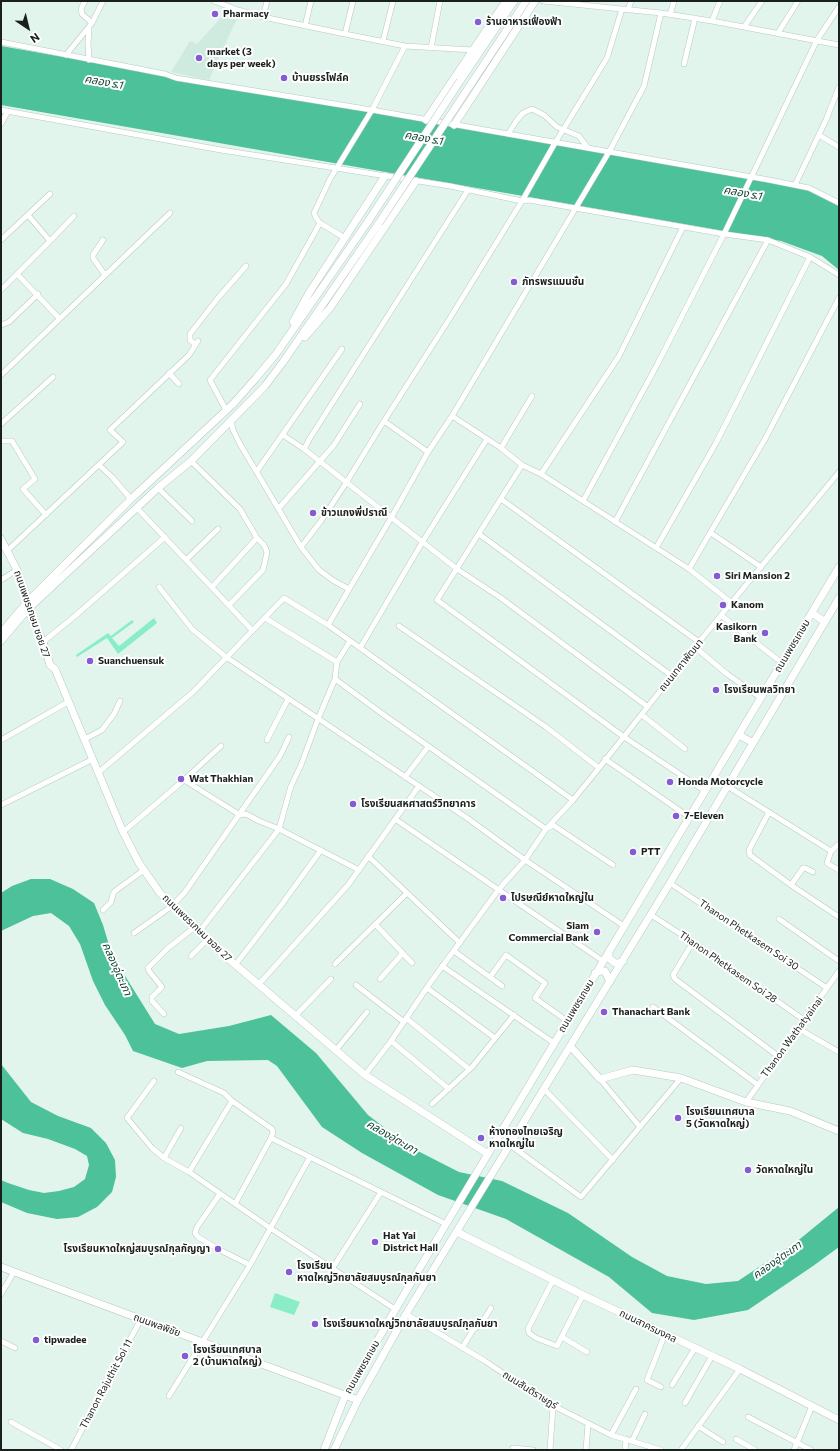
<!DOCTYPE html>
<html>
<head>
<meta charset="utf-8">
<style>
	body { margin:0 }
	#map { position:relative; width:840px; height:1451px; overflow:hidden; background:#e2f5ec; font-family:Commissioner,sans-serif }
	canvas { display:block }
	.frame { position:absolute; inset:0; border:2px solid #19201d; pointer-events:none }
	.north { position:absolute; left:8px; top:8px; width:40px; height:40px; -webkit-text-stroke:3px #fff; paint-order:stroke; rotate:145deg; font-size:11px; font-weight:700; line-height:16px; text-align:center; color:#19201d }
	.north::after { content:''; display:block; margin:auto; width:14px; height:18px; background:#19201d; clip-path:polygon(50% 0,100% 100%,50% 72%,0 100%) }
</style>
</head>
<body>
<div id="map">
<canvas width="840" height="1451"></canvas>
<div class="frame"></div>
<div class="north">N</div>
</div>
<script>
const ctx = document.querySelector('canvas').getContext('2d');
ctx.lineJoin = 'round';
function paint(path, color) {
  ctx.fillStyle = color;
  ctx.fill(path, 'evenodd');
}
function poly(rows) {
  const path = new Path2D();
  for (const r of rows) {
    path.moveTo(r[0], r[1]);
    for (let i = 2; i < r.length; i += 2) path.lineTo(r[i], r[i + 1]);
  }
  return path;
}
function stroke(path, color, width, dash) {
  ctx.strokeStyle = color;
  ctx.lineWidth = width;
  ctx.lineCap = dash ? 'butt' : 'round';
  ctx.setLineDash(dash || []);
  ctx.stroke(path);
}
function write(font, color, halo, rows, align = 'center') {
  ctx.font = font + ' Commissioner,"Noto Sans Thai",sans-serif';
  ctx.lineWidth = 4;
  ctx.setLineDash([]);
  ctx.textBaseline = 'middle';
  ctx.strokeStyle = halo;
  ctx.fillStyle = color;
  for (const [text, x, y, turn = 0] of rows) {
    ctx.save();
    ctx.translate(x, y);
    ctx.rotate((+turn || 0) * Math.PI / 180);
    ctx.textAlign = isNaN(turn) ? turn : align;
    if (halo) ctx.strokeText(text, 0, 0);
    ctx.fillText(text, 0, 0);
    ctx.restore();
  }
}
paint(poly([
	[227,11,239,16,232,29,209,80,171,72,190,41,197,44]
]), '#cfeadf');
paint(poly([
	[154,618,157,623,118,654,107,638,77,657,76,655,108,633,111,636,132,620,134,622,112,638,119,646],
	[275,1293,300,1302,294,1315,270,1307]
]), '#89edc8');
paint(poly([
	[1,46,689,167,806,189,839,206,839,270,822,256,781,241,1,105],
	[31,879,50,879,73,889,94,903,103,925,112,955,155,1024,179,1034,229,1026,271,1015,316,1053,368,1115,410,1147,459,1172,502,1181,568,1213,632,1257,667,1276,706,1284,738,1281,795,1243,839,1207,839,1247,813,1266,748,1310,694,1320,652,1313,609,1277,506,1219,438,1195,362,1153,322,1127,277,1066,268,1060,207,1061,182,1068,133,1051,125,1035,105,1005,93,981,80,944,69,926,51,913,33,916,1,931,1,893,12,886],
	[1,1064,31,1102,58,1116,91,1128,106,1143,115,1160,116,1177,112,1192,97,1207,78,1217,57,1219,27,1213,1,1202,1,1180,8,1183,29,1190,44,1193,59,1191,74,1187,85,1179,89,1165,87,1156,75,1149,48,1139,23,1133,1,1119]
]), '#4cc19a');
const street = poly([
	[214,1,238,10,263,17,345,34,405,46,473,50],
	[543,1,661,13,712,21,839,45],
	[628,10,631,1],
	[670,15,674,1],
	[263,17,267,1],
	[712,21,720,1],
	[92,23,103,1],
	[305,26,311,1],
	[744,27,762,1],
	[89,29,88,43,89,60],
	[778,33,798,1],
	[345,34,353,1],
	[383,41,393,1],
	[1,42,165,74,176,78,372,110,769,180,809,188,839,203],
	[431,48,440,1],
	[66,55,92,23,82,14,81,9,85,1],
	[684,64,695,18],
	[1,110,221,150,450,186,522,201,529,200,724,234,768,240,810,257,839,275],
	[1,124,8,111],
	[508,134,517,120,523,113,532,109,544,115,557,127,579,136,588,148],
	[819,135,839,147],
	[795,185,826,120,839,87],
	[28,215,50,241,17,274,59,318],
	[345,238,320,223,316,218,314,213,330,179,372,110,405,46],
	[1,240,50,194],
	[103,240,93,255,93,258,105,275],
	[50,241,74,216],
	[1,290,17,274],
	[1,325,9,322,38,294],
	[195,344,190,340,190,334,218,298,246,266],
	[169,373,179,384],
	[1,375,170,213],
	[226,410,210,380,286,284,320,223],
	[452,416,501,448,522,465,541,474,689,569,732,603],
	[231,420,233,430,240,444,301,547,319,570,334,581,349,589],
	[384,421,428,452],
	[1,424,53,377],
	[283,435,304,449,457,569,501,598,648,707],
	[1,441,12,441,35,479,23,489,46,515],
	[501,448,532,396],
	[304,449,310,438,468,190],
	[191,461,240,509,257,538,212,587],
	[99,465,112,477,131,499],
	[522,465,437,600,624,737,705,791],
	[257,471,342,349],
	[541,474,619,356,683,227],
	[158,488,192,521],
	[501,499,699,642],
	[583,501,658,363,724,234,817,40,839,7],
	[137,508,252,630],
	[279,508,334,445,360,404],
	[615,522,768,240],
	[711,533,761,567],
	[479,534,672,676],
	[301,547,321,521,346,483,384,421,450,318,522,201,555,143,607,58,622,9],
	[656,548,716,443,810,257],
	[8,550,123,442,110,430,189,355,198,341],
	[186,560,218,529],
	[689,569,765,439,839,298],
	[1,580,17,570],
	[159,587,192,629,226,657,467,818,525,860,624,926],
	[229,605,263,570,267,552,264,545,257,538],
	[722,616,782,663],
	[265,618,337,662],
	[328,625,391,518,428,452,452,416,609,152,644,86,661,13],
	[399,626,546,727,599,768],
	[43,642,75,616,165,537],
	[695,647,727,674,761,698],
	[360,648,423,541,487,439],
	[335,679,384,715,546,829,553,825,613,865],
	[642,715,685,749],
	[85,739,102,730,114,714,120,701],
	[1,740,68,702],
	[267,740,288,699],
	[605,759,689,817],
	[99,772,193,692,284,598,328,625,573,800],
	[405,777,428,747],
	[184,780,240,815,246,814,259,821,279,829,359,870],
	[727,786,831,851],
	[1,805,93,759],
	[769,812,749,850,750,855,791,885,839,917],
	[395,819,603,961],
	[123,832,184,780,221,746],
	[839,844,831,851,827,863,839,870],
	[368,856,460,943],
	[670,883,827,988],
	[791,885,803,868,805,868,813,872],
	[103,910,111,902,113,894,115,891,144,870],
	[651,915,693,942,804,1020],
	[779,919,839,961],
	[375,924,412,963],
	[199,932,279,829,291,786,301,765,318,719,335,679,337,662,350,641],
	[134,933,172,906,185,892,280,756,289,737],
	[693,942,673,975,675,979,778,1056],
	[454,951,502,986],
	[191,956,207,940],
	[236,964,282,904,321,850],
	[335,964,407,893],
	[442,966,554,1043],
	[490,977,506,955,545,983,535,998,567,1021],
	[380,979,403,953],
	[259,984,348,885,419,786],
	[356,985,404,1022],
	[427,988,495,1038],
	[653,1007,758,1085],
	[164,1014,152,1001,152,997,162,987,149,971,148,968,168,948,195,927],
	[295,1016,331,979],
	[406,1018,469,1069],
	[799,1029,839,1052],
	[391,1041,449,1089],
	[336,1050,367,1012],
	[178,1072,224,1093,232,1101,272,1129,273,1132,271,1138],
	[365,1075,391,1041,430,983,499,889,525,860,546,829,573,800,599,768,699,642,839,472],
	[600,1079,640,1127],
	[154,1081,127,1118,152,1148,164,1158,189,1172,270,1228,395,1309],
	[544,1089,613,1160],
	[746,1102,839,971],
	[432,1104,472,1067,514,1015],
	[510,1145,581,1197,681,1078],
	[164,1158,181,1128],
	[189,1172,232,1101],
	[220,1194,197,1227,195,1233,198,1237,218,1249,250,1265],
	[235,1204,271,1138,446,1224],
	[332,1269,381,1192],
	[553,1280,528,1329,529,1333,536,1338,557,1346,583,1295],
	[1,1294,14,1272],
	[406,1314,485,1361,546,1402,611,1435,661,1450],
	[562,1337,587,1352],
	[1,1341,15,1348],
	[462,1348,473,1330,481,1324,491,1308],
	[672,1385,695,1348],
	[661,1387,647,1380,665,1334],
	[169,1396,250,1265,310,1157],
	[685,1403,712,1356],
	[748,1417,811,1450],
	[11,1422,61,1450],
	[698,1426,723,1442],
	[611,1435,636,1389],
	[736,1439,755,1450],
	[632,1441,645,1414],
	[71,1450,141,1319],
	[513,1450,513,1448,533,1450],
	[550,1450,553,1406],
	[586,1450,588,1424],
	[625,1450,626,1439],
	[681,1450,740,1369],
	[794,1450,812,1406]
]);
const secondary = poly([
	[460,81,514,1],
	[471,84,526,1],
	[426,120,506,1],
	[454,125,535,1],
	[293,322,309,293,385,176],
	[305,337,330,308,416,181],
	[1,539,17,570,28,601,28,609,43,642,50,665,55,669,123,832,139,863,160,893,218,950,365,1075,488,1154],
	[812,613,825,622],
	[1,633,28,601,131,499,233,404,256,378,276,354,369,220],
	[1,641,28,609,158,488,191,461,265,386,283,362,379,223],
	[739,735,753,743],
	[609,951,609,958,615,963,618,963,623,961],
	[595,973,601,971,605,971,610,982],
	[571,1047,600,1079,633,1070,681,1078,746,1102,790,1111,839,1131],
	[457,1232,583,1295,740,1369,839,1420],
	[1,1267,358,1400],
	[324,1450,345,1396,409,1286,839,567],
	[334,1450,358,1400,406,1314,670,883,839,598]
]);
stroke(street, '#b7c9c1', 6);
stroke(secondary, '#b7c9c1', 8);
stroke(street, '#fff', 5);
stroke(secondary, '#fff', 7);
const secondaryBridge = poly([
	[369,220,460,81],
	[379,223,471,84]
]);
stroke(secondaryBridge, '#b7c9c1', 8, []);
stroke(secondaryBridge, '#fff', 7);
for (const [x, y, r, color] of [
	[215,14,4,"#855bd5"],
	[478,22,4,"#855bd5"],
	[199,58,4,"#855bd5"],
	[284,78,4,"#855bd5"],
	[514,282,4,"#855bd5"],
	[313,513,4,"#855bd5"],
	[717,576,4,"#855bd5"],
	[723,605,4,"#855bd5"],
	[765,633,4,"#855bd5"],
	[90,661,4,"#855bd5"],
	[716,690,4,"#855bd5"],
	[181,779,4,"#855bd5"],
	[670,782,4,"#855bd5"],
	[353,804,4,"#855bd5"],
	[676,816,4,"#855bd5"],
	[633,852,4,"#855bd5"],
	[503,898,4,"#855bd5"],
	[597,932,4,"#855bd5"],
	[604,1012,4,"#855bd5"],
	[678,1118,4,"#855bd5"],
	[481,1138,4,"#855bd5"],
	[748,1170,4,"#855bd5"],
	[375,1242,4,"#855bd5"],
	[218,1249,4,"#855bd5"],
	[289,1272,4,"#855bd5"],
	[315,1324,4,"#855bd5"],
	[36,1340,4,"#855bd5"],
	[185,1356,4,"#855bd5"]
]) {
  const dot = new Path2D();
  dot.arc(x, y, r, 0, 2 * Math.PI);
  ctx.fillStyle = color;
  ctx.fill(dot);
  stroke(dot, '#fff', 1.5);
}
write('bold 10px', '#19201d', '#fff', [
	["Pharmacy",223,14],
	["ร้านอาหารเฟื่องฟ้า",486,22],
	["market (3",207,52],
	["days per week)",207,64],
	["บ้านยรรโฟล์ค",292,78],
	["ภัทรพรแมนชั่น",522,282],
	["ข้าวแกงพี่ปราณี",321,513],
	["Siri Mansion 2",725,576],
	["Kanom",731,605],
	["Kasikorn",757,627,"right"],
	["Bank",757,639,"right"],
	["Suanchuensuk",98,661],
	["โรงเรียนพลวิทยา",724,690],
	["Wat Thakhian",189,779],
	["Honda Motorcycle",678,782],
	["โรงเรียนสหศาสตร์วิทยาคาร",361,804],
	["7-Eleven",684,816],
	["PTT",641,852],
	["ไปรษณีย์หาดใหญ่ใน",511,898],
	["Siam",589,926,"right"],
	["Commercial Bank",589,938,"right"],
	["Thanachart Bank",612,1012],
	["โรงเรียนเทศบาล",686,1112],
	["5 (วัดหาดใหญ่)",686,1124],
	["ห้างทองไทยเจริญ",489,1132],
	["หาดใหญ่ใน",489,1144],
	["วัดหาดใหญ่ใน",756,1170],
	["Hat Yai",383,1236],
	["District Hall",383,1248],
	["โรงเรียนหาดใหญ่สมบูรณ์กุลกัญญา",210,1249,"right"],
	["โรงเรียน",297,1266],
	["หาดใหญ่วิทยาลัยสมบูรณ์กุลกันยา",297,1278],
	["โรงเรียนหาดใหญ่วิทยาลัยสมบูรณ์กุลกันยา",323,1324],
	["tipwadee",44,1340],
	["โรงเรียนเทศบาล",193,1350],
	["2 (บ้านหาดใหญ่)",193,1362]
], 'left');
write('10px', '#19201d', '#fff', [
	["ถนนเพชรเกษม ซอย 27",32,614,71],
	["ถนนเพชรเกษม",792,646,-59],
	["ถนนเทศาพัฒนา",681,665,-51],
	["ถนนเพชรเกษม ซอย 27",197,928,44],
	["Thanon Phetkasem Soi 30",749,935,34],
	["Thanon Phetkasem Soi 28",728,967,35],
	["ถนนเพชรเกษม",576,1006,-59],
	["Thanon Wathatyainai",792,1037,-54],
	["ถนนพลพิชัย",157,1325,20],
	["ถนนสาครมงคล",648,1326,26],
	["ถนนเพชรเกษม",362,1367,-60],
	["Thanon Rajuthit Soi 11",106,1384,-62],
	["ถนนสันติราษฎร์",530,1390,32]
]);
write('italic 11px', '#0e4131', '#fff', [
	["คลอง ร.1",104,82,10],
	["คลอง ร.1",424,138,10],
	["คลอง ร.1",743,193,10],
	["คลองอุ่ตะเภา",117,969,66],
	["คลองอุ่ตะเภา",392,1137,30],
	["คลองอุ่ตะเภา",777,1260,-35]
]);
</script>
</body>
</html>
